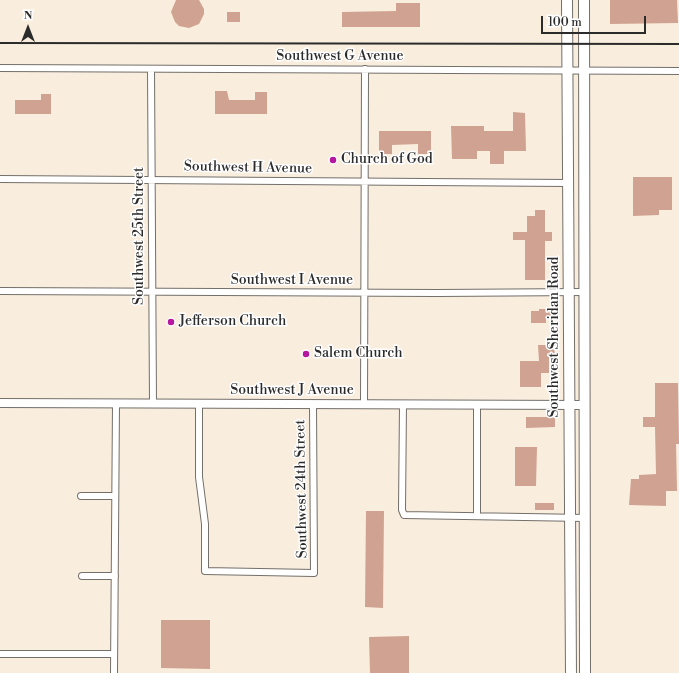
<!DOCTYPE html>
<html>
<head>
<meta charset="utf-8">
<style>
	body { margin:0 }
	#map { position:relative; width:679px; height:673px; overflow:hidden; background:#f9edde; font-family:"Libre Bodoni",serif }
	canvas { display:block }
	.north { position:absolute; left:8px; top:8px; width:40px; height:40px; -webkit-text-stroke:3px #fff; paint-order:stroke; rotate:0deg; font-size:11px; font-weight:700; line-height:16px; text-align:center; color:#2b2b2b }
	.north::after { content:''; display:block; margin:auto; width:14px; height:18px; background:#2b2b2b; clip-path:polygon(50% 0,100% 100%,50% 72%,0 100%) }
	.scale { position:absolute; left:541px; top:16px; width:105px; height:18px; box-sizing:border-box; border:2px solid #2b2b2b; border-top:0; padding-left:5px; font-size:12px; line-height:14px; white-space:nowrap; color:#2b2b2b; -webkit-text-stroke:3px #fff; paint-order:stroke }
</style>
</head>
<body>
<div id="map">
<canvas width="679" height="673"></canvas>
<div class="north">N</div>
<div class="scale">100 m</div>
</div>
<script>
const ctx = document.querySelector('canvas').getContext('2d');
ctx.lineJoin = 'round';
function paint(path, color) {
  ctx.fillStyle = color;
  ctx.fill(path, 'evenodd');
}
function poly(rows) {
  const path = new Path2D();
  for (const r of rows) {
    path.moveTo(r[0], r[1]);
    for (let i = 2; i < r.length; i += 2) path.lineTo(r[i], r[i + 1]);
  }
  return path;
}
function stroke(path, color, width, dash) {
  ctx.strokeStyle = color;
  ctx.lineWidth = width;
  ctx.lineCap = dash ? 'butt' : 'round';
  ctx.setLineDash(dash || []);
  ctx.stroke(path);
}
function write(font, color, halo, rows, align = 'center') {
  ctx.font = font + ' "Libre Bodoni",serif';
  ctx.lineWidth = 3;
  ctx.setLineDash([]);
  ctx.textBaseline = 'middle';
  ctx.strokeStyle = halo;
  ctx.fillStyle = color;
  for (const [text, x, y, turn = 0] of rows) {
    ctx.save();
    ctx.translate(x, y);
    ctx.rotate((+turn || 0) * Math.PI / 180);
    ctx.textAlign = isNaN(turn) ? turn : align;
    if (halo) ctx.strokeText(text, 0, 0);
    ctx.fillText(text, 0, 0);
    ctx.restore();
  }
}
paint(poly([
	[176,0,199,0,204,9,204,14,199,24,189,28,179,26,175,22,171,12],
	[610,0,677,0,678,23,610,24],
	[396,3,420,3,420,27,342,27,342,12,396,11],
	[227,12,240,12,240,22,227,22],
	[215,91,227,91,229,100,255,100,255,92,267,92,267,114,215,114],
	[41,94,51,94,51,114,15,114,15,100,41,100],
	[513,112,525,113,526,151,504,151,504,164,490,164,490,151,477,151,477,159,452,159,451,126,484,126,484,131,513,131],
	[379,131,431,131,431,154,418,154,418,144,392,145,392,154,379,154],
	[633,177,672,177,672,210,659,210,659,215,633,216],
	[535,210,545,210,545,232,552,232,552,241,545,241,545,280,525,280,525,240,513,240,513,232,527,232,527,216,535,216],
	[539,309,555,309,555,317,546,317,546,323,531,323,531,311,539,311],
	[538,345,554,345,555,356,549,356,549,373,541,373,541,387,520,387,520,361,539,361],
	[655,383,678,383,679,444,676,444,677,491,666,491,666,506,629,505,631,479,639,479,639,475,656,474,655,427,643,427,643,417,655,417],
	[526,417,555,417,555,427,526,428],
	[515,447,537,447,536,486,515,486],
	[535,503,554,503,554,510,535,510],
	[366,511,384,511,383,608,365,607],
	[161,620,210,620,210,669,161,668],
	[409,636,409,673,370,673,369,637]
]), '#d0a291');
const minor = poly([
	[0,68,679,71],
	[151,69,153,404],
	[0,179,568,183],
	[0,291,437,293,584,292],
	[199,404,199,477,205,524,205,571,314,573,313,404],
	[364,404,365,69],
	[403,404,402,510,404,515,585,518],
	[81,496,115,496],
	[477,516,477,404],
	[82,576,115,576],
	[0,654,114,654],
	[114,673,116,403]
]);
const tertiary = poly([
	[0,403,585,405]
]);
const primary = poly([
	[567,0,571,673],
	[584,0,585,673]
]);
stroke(minor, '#736f6a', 8);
stroke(tertiary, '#736f6a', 10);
stroke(primary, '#736f6a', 12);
stroke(minor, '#fff', 6);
stroke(tertiary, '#fff', 8);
stroke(primary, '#fff', 10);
stroke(poly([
	[0,43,679,44]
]), '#2b2b2b', 2);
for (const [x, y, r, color] of [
	[333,160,4,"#b5179e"],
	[171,322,4,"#b5179e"],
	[306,354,4,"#b5179e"]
]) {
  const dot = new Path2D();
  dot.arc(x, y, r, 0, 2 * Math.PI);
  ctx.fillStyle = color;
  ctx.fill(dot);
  stroke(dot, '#fff', 1.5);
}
write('14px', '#2b2b2b', '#fff', [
	["Southwest G Avenue",340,57],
	["Southwest H Avenue",248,168,1],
	["Southwest 25th Street",140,236,-90],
	["Southwest I Avenue",292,281],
	["Southwest Sheridan Road",555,337,-90],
	["Southwest J Avenue",292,391],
	["Southwest 24th Street",302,489,-91]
]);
write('14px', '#2b2b2b', '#fff', [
	["Church of God",341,160],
	["Jefferson Church",179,322],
	["Salem Church",314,354]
], 'left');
</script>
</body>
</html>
